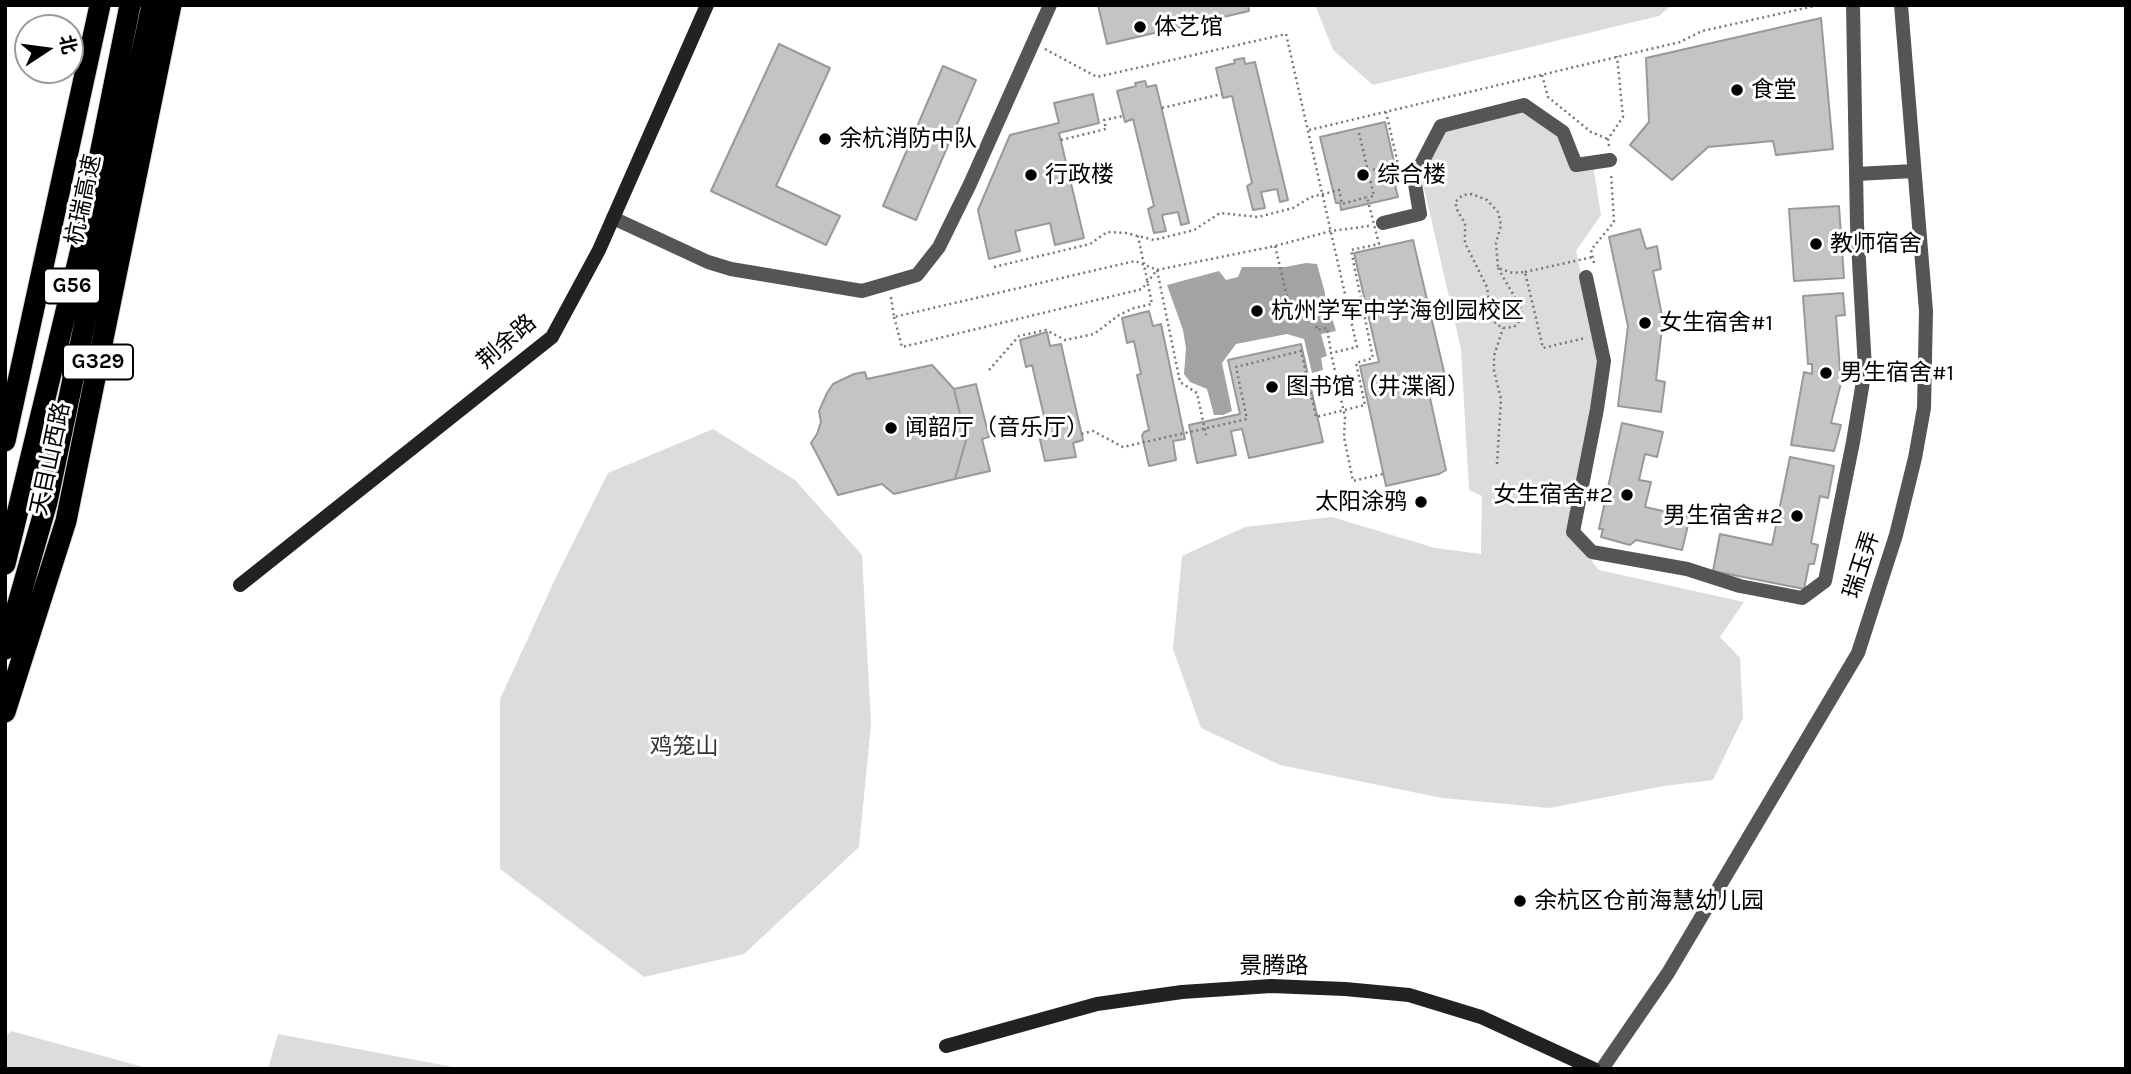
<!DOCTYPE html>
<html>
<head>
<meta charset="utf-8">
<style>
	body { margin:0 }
	#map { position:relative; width:2131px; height:1074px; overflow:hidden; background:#fff; font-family:Karla,"Noto Sans SC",sans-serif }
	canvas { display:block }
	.frame { position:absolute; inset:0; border:7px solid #000; pointer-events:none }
	.north { position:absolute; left:14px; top:14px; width:70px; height:70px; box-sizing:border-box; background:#fff; border:2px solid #999; border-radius:50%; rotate:77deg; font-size:19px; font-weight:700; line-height:28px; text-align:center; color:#000 }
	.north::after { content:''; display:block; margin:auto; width:24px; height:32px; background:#000; clip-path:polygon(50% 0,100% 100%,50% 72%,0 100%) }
</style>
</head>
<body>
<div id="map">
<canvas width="2131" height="1074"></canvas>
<div class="frame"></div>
<div class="north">北</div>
</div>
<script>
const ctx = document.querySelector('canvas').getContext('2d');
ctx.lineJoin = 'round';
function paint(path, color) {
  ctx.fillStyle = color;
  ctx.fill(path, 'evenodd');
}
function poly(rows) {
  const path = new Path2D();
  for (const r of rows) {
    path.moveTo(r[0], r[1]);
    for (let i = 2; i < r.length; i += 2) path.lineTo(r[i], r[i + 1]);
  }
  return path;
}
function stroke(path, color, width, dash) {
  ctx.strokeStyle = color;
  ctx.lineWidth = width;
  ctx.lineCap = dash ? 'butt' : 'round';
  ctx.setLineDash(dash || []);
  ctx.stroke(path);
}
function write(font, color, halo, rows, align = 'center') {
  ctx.font = font + ' Karla,"Noto Sans SC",sans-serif';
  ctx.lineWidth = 6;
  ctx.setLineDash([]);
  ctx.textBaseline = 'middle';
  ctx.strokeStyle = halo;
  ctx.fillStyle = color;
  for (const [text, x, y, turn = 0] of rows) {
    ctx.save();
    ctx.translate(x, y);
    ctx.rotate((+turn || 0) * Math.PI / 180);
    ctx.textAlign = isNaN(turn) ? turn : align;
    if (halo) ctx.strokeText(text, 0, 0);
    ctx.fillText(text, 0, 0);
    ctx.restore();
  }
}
paint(poly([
	[1315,5,1672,5,1659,16,1373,85,1333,50],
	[1522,110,1561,135,1572,168,1593,165,1601,215,1576,251,1599,361,1569,533,1599,570,1744,602,1720,637,1740,658,1743,718,1713,780,1664,786,1549,808,1442,798,1280,765,1201,728,1173,649,1182,556,1245,527,1332,517,1435,548,1481,554,1482,496,1469,490,1461,349,1421,175,1447,128],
	[713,429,795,480,862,555,871,724,859,847,744,954,644,977,500,869,500,699,557,575,608,473],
	[11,1031,151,1069,5,1069,5,1038],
	[278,1034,464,1069,268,1069]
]), '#dcdcdc');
paint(poly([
	[1306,263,1317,264,1325,293,1325,300,1328,305,1336,331,1321,334,1327,356,1321,358,1323,370,1312,373,1304,339,1287,334,1236,344,1222,363,1232,411,1223,415,1214,415,1207,389,1190,382,1184,374,1186,348,1183,330,1167,285,1219,271,1226,280,1238,277,1242,267,1285,267]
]), '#a3a3a3');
const building = poly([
	[1098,5,1248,5,1249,11,1107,44,1098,5],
	[1821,18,1833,149,1776,155,1773,141,1708,147,1672,180,1630,145,1649,122,1646,58,1821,18],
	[779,44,830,68,776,186,840,216,826,245,711,191,779,44],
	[1244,58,1245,64,1255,62,1288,200,1280,202,1277,189,1261,192,1265,208,1253,210,1247,186,1252,183,1232,96,1223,98,1216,68,1235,63,1234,60,1244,58],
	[943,66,976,80,916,220,883,206,943,66],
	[1145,81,1147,87,1156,85,1189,223,1181,225,1178,212,1162,215,1166,231,1154,233,1148,209,1154,206,1133,119,1125,122,1117,91,1136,86,1135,83,1145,81],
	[1093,94,1099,123,1059,133,1084,238,1055,245,1050,223,1015,231,1020,251,989,259,978,210,1010,135,1059,123,1054,103,1093,94],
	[1385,122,1399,184,1395,185,1398,197,1341,210,1340,203,1336,203,1320,137,1385,122],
	[1839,206,1844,278,1794,281,1789,209,1839,206],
	[1640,229,1646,249,1657,246,1661,269,1653,271,1663,320,1656,380,1665,382,1661,412,1618,406,1628,326,1609,237,1640,229],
	[1413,240,1445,376,1426,380,1446,470,1439,474,1386,486,1360,366,1379,362,1354,253,1413,240],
	[1843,293,1845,315,1836,316,1841,383,1831,423,1841,425,1834,451,1791,445,1804,372,1812,374,1812,364,1808,364,1803,296,1843,293],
	[1149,311,1153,326,1161,324,1185,439,1173,441,1176,460,1149,466,1142,436,1144,432,1149,430,1137,375,1141,374,1134,341,1127,343,1122,318,1149,311],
	[1047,332,1050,346,1061,344,1083,440,1073,443,1076,457,1045,461,1038,431,1047,429,1032,365,1026,367,1020,340,1047,332],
	[1301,344,1323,442,1249,458,1242,429,1231,431,1236,455,1197,463,1189,425,1240,414,1228,360,1301,344],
	[932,365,954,389,966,440,955,479,894,494,882,484,838,495,811,443,817,434,821,422,819,411,827,393,833,384,854,374,865,372,867,379,932,365],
	[976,384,989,437,982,439,990,471,955,479,966,440,954,389,976,384],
	[1622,423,1663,432,1657,457,1645,454,1639,480,1651,482,1645,507,1690,517,1682,550,1636,540,1630,545,1601,537,1603,529,1599,529,1622,423],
	[1790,457,1834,466,1828,498,1820,496,1811,543,1818,545,1814,564,1809,564,1804,589,1713,571,1720,534,1772,545,1790,457]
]);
paint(building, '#c4c4c4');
stroke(building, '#999', 2);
const highway = poly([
	[5,441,100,5],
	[5,564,81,249,130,5],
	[5,649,47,502,152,5],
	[5,712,66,521,171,5]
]);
stroke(highway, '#dbdbdb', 23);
stroke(poly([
	[1045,49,1097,77,1286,34,1357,347,1331,353,1339,390,1317,395],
	[1542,75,1548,97,1591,132,1608,139],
	[1162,108,1222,94],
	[1309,130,1680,42,1702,31,1819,5],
	[1359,133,1374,196,1367,197],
	[1061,140,1106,129,1104,120,1123,116],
	[1609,146,1608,139,1623,117,1617,56],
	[1368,171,1398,164,1386,112],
	[1275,246,1289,305,1311,300,1317,330,1327,328,1331,352],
	[1594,263,1591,250,1614,222,1611,174],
	[1498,268,1521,308,1522,318,1514,327,1503,328,1496,324,1491,316,1487,287,1465,243,1465,223,1458,212,1455,202,1463,195,1472,194,1487,200,1498,212,1501,225,1496,243,1498,268,1513,273,1525,272,1543,348,1585,338],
	[1525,272,1593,257],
	[891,297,894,317,1135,261,1157,270,1275,246,1331,231,1369,226],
	[894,317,902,347,1142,289,1157,270,1180,382,1197,393,1206,435],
	[1339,390,1345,417,1344,437,1353,481,1383,474],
	[1497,464,1501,399,1494,371,1494,356,1503,328]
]), '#777', 2.5, [2, 3.5]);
stroke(poly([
	[1856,174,1914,171],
	[613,218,708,262,731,269,862,291,917,275,939,247,970,184,1050,5],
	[1383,223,1420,214,1414,178,1441,126,1524,105,1563,132,1576,165,1610,160],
	[1586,277,1604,361,1597,409,1573,532,1592,552,1687,569,1740,586,1802,598,1825,581,1853,442,1865,369,1857,225,1853,5],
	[1602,1069,1668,973,1858,653,1896,535,1915,458,1924,408,1926,311,1901,5]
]), '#555', 14);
stroke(poly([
	[240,585,552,337,599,250,707,5],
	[946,1046,1097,1004,1182,992,1271,986,1345,989,1409,995,1481,1017,1594,1069]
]), '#222', 14);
stroke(highway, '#000', 21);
stroke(poly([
	[994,267,1090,244,1107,232,1126,233,1154,240,1194,230,1220,213,1258,217,1293,208,1311,197,1339,190,1342,204,1367,197,1379,244,1351,250,1373,358,1356,363,1365,405,1316,417,1301,351,1236,367,1247,419,1123,447,1093,431,1081,434],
	[989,370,1019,336,1046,330,1065,340,1094,334,1119,315,1134,308,1152,304,1138,236]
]), '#777', 2.5, [2, 3.5]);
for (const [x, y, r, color] of [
	[1140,27,7,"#000"],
	[1737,90,7,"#000"],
	[825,139,7,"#000"],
	[1031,175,7,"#000"],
	[1363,175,7,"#000"],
	[1816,244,7,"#000"],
	[1257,311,7,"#000"],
	[1645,323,7,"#000"],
	[1826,373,7,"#000"],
	[1272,387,7,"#000"],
	[891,428,7,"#000"],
	[1627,495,7,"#000"],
	[1421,502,7,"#000"],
	[1797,516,7,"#000"],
	[1520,901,7,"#000"]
]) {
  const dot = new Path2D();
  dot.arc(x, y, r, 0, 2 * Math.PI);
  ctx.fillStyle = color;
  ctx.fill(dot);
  stroke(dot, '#fff', 2.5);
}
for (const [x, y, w] of [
	[72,286,56],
	[98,362,70]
]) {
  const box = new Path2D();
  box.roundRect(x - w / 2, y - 17.5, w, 35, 5);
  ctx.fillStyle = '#fff';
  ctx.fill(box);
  stroke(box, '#000', 2);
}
write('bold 21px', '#000', null, [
	["G56",72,286],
	["G329",98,362]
]);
write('23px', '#000', '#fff', [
	["体艺馆",1154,27],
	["食堂",1751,90],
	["余杭消防中队",839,139],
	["行政楼",1045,175],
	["综合楼",1377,175],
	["教师宿舍",1830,244],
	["杭州学军中学海创园校区",1271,311],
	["女生宿舍#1",1659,323],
	["男生宿舍#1",1840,373],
	["图书馆（井渫阁）",1286,387],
	["闻韶厅（音乐厅）",905,428],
	["女生宿舍#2",1613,495,"right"],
	["太阳涂鸦",1407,502,"right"],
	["男生宿舍#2",1783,516,"right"],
	["余杭区仓前海慧幼儿园",1534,901]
], 'left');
write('23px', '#000', '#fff', [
	["杭瑞高速",84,200,-78],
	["荆余路",507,342,-41],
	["天目山西路",51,459,-78],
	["瑞玉弄",1862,565,-72],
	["景腾路",1274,966]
]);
write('23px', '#333', '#fff', [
	["鸡笼山",684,747]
]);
</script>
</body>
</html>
